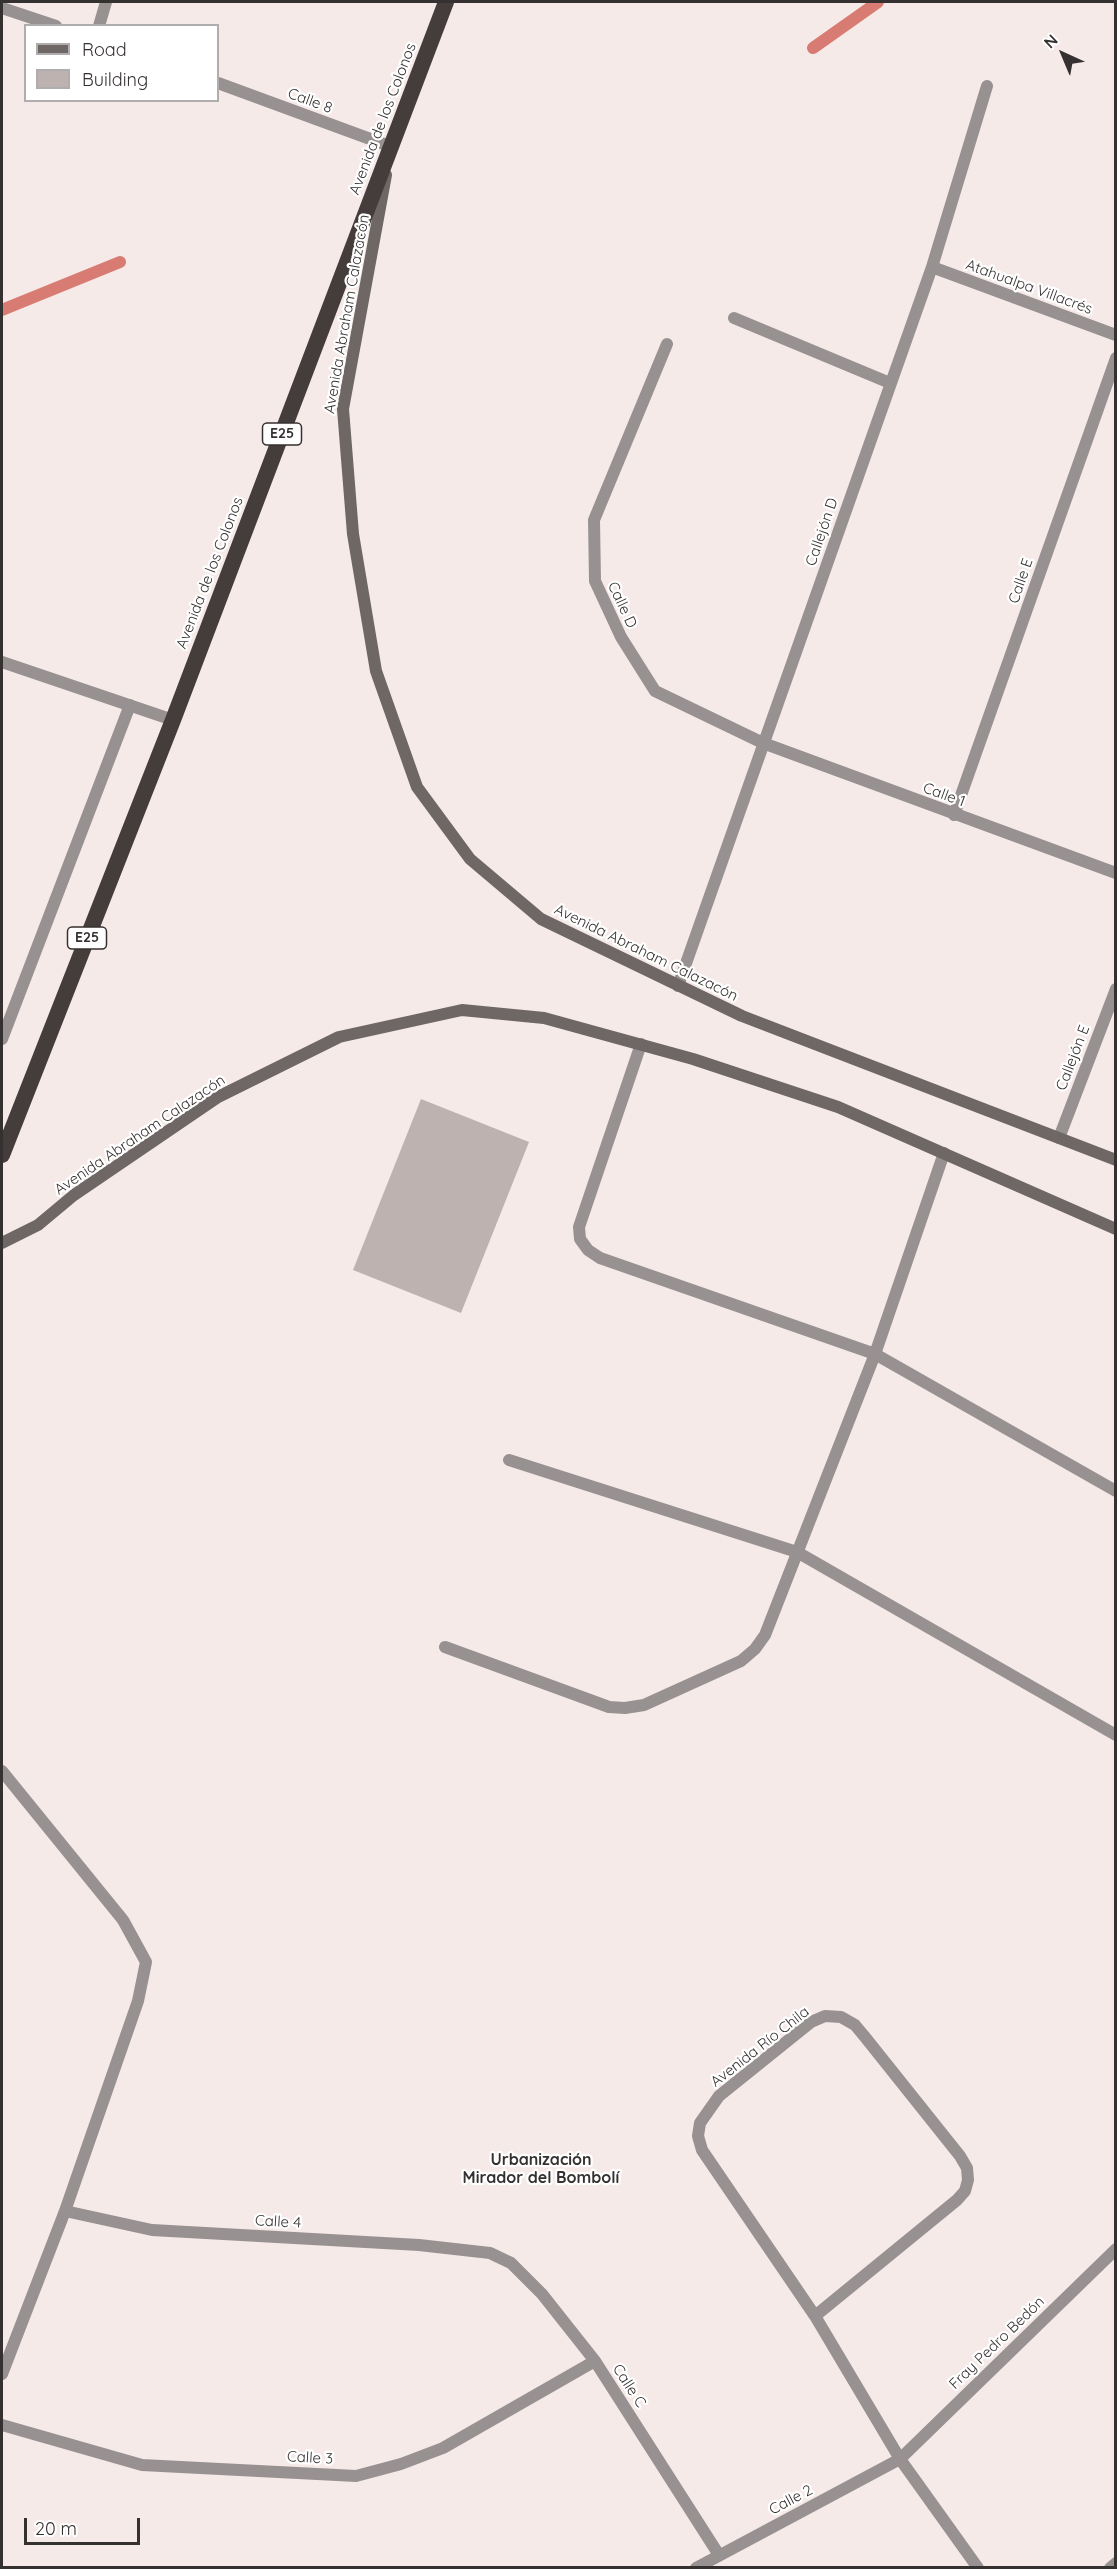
<!DOCTYPE html>
<html>
<head>
<meta charset="utf-8">
<style>
	body { margin:0 }
	#map { position:relative; width:1117px; height:2569px; overflow:hidden; background:#f6eae8; font-family:Quicksand,sans-serif }
	canvas { display:block }
	.frame { position:absolute; inset:0; border:3px solid #363131; pointer-events:none }
	.legend { position:absolute; left:24px; top:24px; width:195px; height:78px; box-sizing:border-box; background:#fff; border:2px solid #afadad; margin:0; padding:8px 10px; list-style:none; font-size:18px; color:#363131 }
	.legend li { display:flex; align-items:center; gap:12px; height:30px }
	.legend b { width:30px; border:2px solid #afadad }
	.north { position:absolute; left:1033px; top:24px; width:60px; height:60px; -webkit-text-stroke:4px #fff; paint-order:stroke; rotate:316deg; font-size:16px; font-weight:700; line-height:24px; text-align:center; color:#363131 }
	.north::after { content:''; display:block; margin:auto; width:21px; height:27px; background:#363131; clip-path:polygon(50% 0,100% 100%,50% 72%,0 100%) }
	.scale { position:absolute; left:24px; top:2518px; width:116px; height:27px; box-sizing:border-box; border:3px solid #363131; border-top:0; padding-left:8px; font-size:18px; line-height:21px; white-space:nowrap; color:#363131; -webkit-text-stroke:4px #fff; paint-order:stroke }
</style>
</head>
<body>
<div id="map">
<canvas width="1117" height="2569"></canvas>
<div class="frame"></div>
<ul class="legend">
<li><b style="height:8px;background:#6e6766"></b>Road</li>
<li><b style="height:16px;background:#bdb2b0"></b>Building</li>
</ul>
<div class="north">N</div>
<div class="scale">20 m</div>
</div>
<script>
const ctx = document.querySelector('canvas').getContext('2d');
ctx.lineJoin = 'round';
function poly(rows) {
  const path = new Path2D();
  for (const r of rows) {
    path.moveTo(r[0], r[1]);
    for (let i = 2; i < r.length; i += 2) path.lineTo(r[i], r[i + 1]);
  }
  return path;
}
function stroke(path, color, width, dash) {
  ctx.strokeStyle = color;
  ctx.lineWidth = width;
  ctx.lineCap = dash ? 'butt' : 'round';
  ctx.setLineDash(dash || []);
  ctx.stroke(path);
}
function paint(path, color) {
  ctx.fillStyle = color;
  ctx.fill(path, 'evenodd');
}
function write(font, color, halo, rows, align = 'center') {
  ctx.font = font + ' Quicksand,sans-serif';
  ctx.lineWidth = 4.5;
  ctx.setLineDash([]);
  ctx.textBaseline = 'middle';
  ctx.strokeStyle = halo;
  ctx.fillStyle = color;
  for (const [text, x, y, turn = 0] of rows) {
    ctx.save();
    ctx.translate(x, y);
    ctx.rotate((+turn || 0) * Math.PI / 180);
    ctx.textAlign = isNaN(turn) ? turn : align;
    if (halo) ctx.strokeText(text, 0, 0);
    ctx.fillText(text, 0, 0);
    ctx.restore();
  }
}
stroke(poly([
	[813,48,878,2],
	[2,310,120,262]
]), '#d87b72', 12);
paint(poly([
	[421,1099,529,1142,461,1313,353,1270]
]), '#bdb2b0');
stroke(poly([
	[2,1039,130,705],
	[641,1044,579,1227,580,1239,588,1250,600,1258,875,1354,1116,1491],
	[509,1460,797,1552,1116,1735],
	[445,1647,609,1707,625,1708,644,1705,741,1661,755,1649,765,1635,875,1354,944,1153]
]), '#979291', 12);
stroke(poly([
	[2,8,56,26],
	[99,26,106,2],
	[218,83,392,147],
	[932,267,1116,335],
	[734,318,890,383],
	[667,344,594,520,595,581,621,637,655,691,763,743,1116,873],
	[2,662,173,720],
	[954,815,1116,358],
	[678,986,932,267,987,86],
	[1059,1138,1116,989],
	[2,1771,123,1920,146,1962,138,2001,65,2211,2,2374],
	[65,2211,152,2230,419,2245,490,2253,511,2263,542,2294,595,2361,719,2555],
	[815,2316,957,2200,965,2191,968,2180,967,2168,960,2156,865,2037,855,2025,841,2017,825,2016,811,2022,719,2096,700,2123,698,2136,702,2150,815,2316,900,2459,978,2568],
	[2,2425,142,2465,356,2476,401,2464,443,2448,595,2361],
	[696,2568,900,2459,1116,2249],
	[1110,2568,1116,2563]
]), '#979291', 12);
stroke(poly([
	[386,175,343,409,353,534,376,671,417,787,470,859,541,919,742,1016,1116,1160],
	[2,1243,38,1225,74,1195,218,1097,339,1037,462,1010,544,1018,693,1059,838,1107,1116,1229]
]), '#6e6766', 12);
stroke(poly([
	[2,1155,173,720,446,2]
]), '#453c3c', 16);
for (const [x, y, w] of [
	[282,434,39],
	[87,938,39]
]) {
  const box = new Path2D();
  box.roundRect(x - w / 2, y - 11, w, 22, 4.5);
  ctx.fillStyle = '#fff';
  ctx.fill(box);
  stroke(box, '#363131', 1.5);
}
write('bold 14px', '#363131', null, [
	["E25",282,434],
	["E25",87,938]
]);
write('15px', '#363131', '#fff', [
	["Calle 8",310,101,20],
	["Avenida de los Colonos",383,119,-69],
	["Atahualpa Villacrés",1029,287,20],
	["Avenida Abraham Calazacón",347,314,-80],
	["Callejón D",822,532,-71],
	["Avenida de los Colonos",210,573,-69],
	["Calle E",1021,581,-71],
	["Calle D",622,605,65],
	["Calle 1",944,795,20],
	["Avenida Abraham Calazacón",646,953,26],
	["Callejón E",1073,1058,-69],
	["Avenida Abraham Calazacón",140,1135,-34],
	["Avenida Río Chila",760,2047,-38],
	["Calle 4",278,2222,3],
	["Fray Pedro Bedón",997,2343,-44],
	["Calle C",629,2386,57],
	["Calle 3",310,2458,3],
	["Calle 2",791,2500,-28]
]);
write('bold 16px', '#363131', '#fff', [
	["Urbanización",541,2160],
	["Mirador del Bombolí",541,2178]
]);
</script>
</body>
</html>
